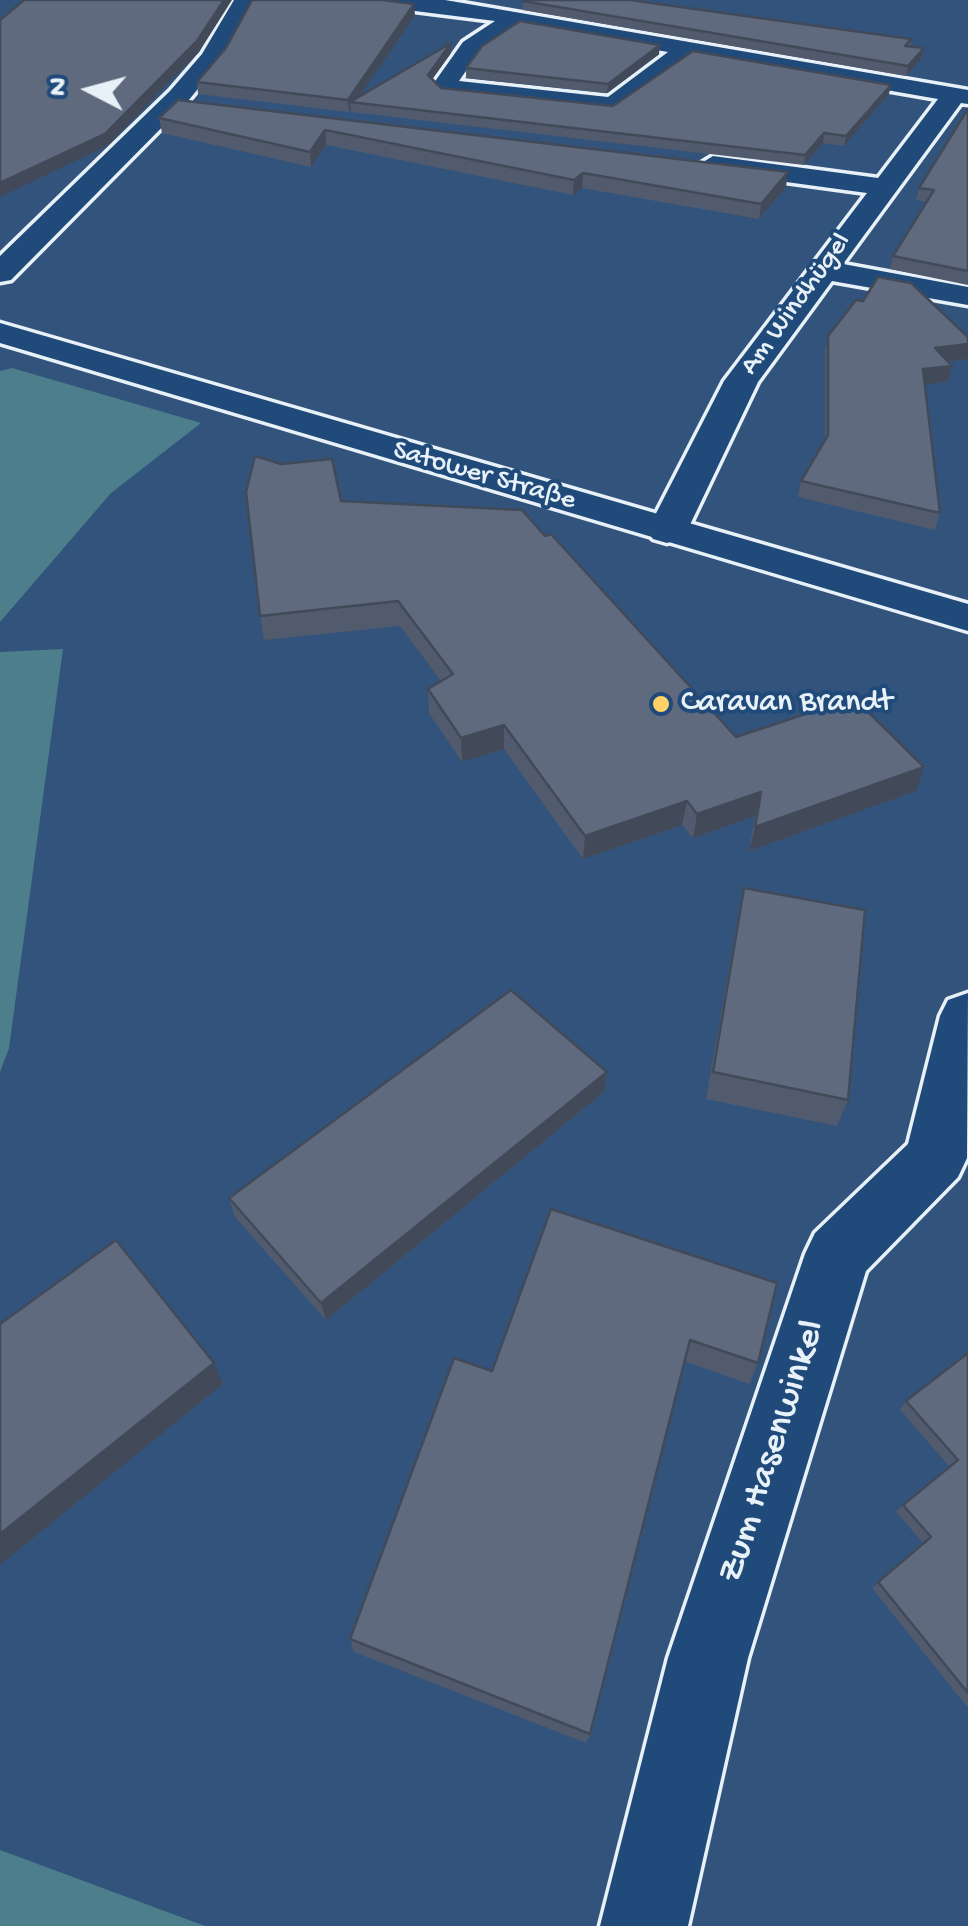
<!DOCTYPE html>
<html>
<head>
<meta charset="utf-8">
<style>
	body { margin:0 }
	#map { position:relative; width:968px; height:1926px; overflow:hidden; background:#32547c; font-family:"Gochi Hand",sans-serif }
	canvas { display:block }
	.north { position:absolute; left:40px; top:40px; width:100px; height:100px; -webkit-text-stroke:8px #1f4a7a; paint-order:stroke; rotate:276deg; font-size:28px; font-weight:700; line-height:40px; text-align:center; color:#e8f1f8 }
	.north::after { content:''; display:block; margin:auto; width:35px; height:45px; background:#e8f1f8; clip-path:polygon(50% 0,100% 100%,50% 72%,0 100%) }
</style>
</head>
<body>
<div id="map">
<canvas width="968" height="1926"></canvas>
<div class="north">N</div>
</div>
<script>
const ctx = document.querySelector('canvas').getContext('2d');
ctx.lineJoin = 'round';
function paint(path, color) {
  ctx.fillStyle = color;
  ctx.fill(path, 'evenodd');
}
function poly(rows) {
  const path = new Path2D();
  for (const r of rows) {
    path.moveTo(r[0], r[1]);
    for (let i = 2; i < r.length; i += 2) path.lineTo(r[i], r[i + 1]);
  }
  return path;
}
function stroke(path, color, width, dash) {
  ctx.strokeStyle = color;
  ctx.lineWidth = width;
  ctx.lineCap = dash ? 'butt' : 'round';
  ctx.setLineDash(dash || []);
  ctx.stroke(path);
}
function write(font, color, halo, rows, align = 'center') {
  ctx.font = font + ' "Gochi Hand",sans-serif';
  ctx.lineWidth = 8;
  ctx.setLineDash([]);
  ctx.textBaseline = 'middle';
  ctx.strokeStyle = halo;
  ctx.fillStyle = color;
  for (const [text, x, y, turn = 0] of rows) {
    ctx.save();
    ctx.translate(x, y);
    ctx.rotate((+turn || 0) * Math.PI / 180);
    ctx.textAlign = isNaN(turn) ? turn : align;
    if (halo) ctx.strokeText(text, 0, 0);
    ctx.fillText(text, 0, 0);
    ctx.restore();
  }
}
paint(poly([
	[12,368,201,423,111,493,0,622,0,371],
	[63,649,9,1048,0,1072,0,652],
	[0,1850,205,1926,0,1926]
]), '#4c7f8b');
const street = poly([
	[234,0,256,0,224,57,188,101,11,280,0,282,0,256,170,91,202,54,234,0],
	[364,0,445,0,968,90,968,104,961,103,843,264,968,287,968,305,832,281,758,382,687,531,681,539,667,543,653,539,647,531,724,381,867,193,713,172,700,164,713,156,878,178,938,99,691,56,613,112,443,94,431,87,463,42,495,21,375,6,364,0],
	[519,26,668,52,608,97,459,81,479,52,519,26],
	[968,993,967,1158,958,1177,866,1271,748,1658,688,1926,600,1926,668,1658,805,1254,815,1233,908,1144,940,1016,948,1000,968,993]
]);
const secondary = poly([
	[0,323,968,604,968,631,0,343,0,323]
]);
stroke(street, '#e8f1f8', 7);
stroke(secondary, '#e8f1f8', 7);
paint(street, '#1f4a7a');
paint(secondary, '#1f4a7a');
paint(poly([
	[523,1,911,39,910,46,924,48,922,58,906,76,523,10],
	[415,15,358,98,451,53,432,79,441,88,613,106,889,94,844,146,823,143,804,165,351,112,351,109,349,112,198,94,197,82,226,48],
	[659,54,607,93,466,78,466,68],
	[178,100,786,187,759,219,582,188,573,195,326,145,311,167,162,133,159,118],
	[968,109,968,285,890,269,893,256,927,202,916,200,919,188],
	[828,336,968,337,968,359,948,362,952,366,948,382,925,384,940,513,935,530,798,497,801,481,825,441,825,351],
	[341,501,736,737,916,791,749,851,755,816,693,838,682,825,583,859,504,749,462,762,429,713,428,689,441,681,400,626,264,640,260,616],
	[744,888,848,1100,837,1126,706,1099,738,917],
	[607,1072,604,1092,326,1320,235,1217,229,1198],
	[551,1209,758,1363,749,1384,684,1361,590,1734,586,1743,354,1652,350,1639,492,1371],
	[968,1353,968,1708,872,1588,924,1544,896,1512,903,1505,949,1466,900,1410,906,1401]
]), '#525b6d');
paint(poly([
	[224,0,232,0,199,52,107,146,0,197,0,183],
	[414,4,415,15,355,103,350,102,351,109,349,112,348,100],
	[451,43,451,53,428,85,428,75],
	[660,45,659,54,607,93,608,84],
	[924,48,922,58,906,76,908,66],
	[891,85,889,94,844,146,846,136],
	[325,130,326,145,311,167,310,152],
	[824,133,823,143,804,165,805,155],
	[788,172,786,187,759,219,761,204],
	[583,173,582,188,573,195,574,180],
	[968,344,968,359,931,364,935,348],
	[952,366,948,382,919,385,923,369],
	[504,725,504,749,462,762,461,738],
	[924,767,916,791,749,851,755,827],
	[761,792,755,816,693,838,697,814],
	[687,801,682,825,583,859,585,836],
	[607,1072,604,1092,326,1320,321,1303],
	[214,1363,223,1384,0,1565,0,1534]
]), '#424a59');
const building = poly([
	[24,0,224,0,197,41,105,134,0,183,0,20,24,0],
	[252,0,382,0,414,4,348,100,197,82,226,48,252,0],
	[525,0,630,0,911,39,905,46,924,48,908,66,523,1,525,0],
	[520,21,660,45,608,84,466,68,482,46,520,21],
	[451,43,428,75,441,88,613,106,693,51,891,85,846,136,824,133,805,155,350,102,451,43],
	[178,100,788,172,761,204,583,173,574,180,325,130,310,152,159,118,178,100],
	[968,109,968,271,893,256,934,190,919,188,968,109],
	[878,277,911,283,968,337,968,344,935,348,952,366,923,369,940,513,801,481,828,435,828,336,856,300,863,301,878,277],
	[255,456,281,464,332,459,341,501,522,510,545,536,551,534,736,737,854,698,924,767,755,827,761,792,697,814,687,801,585,836,504,725,461,738,428,689,453,674,398,601,260,616,246,492,255,456],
	[744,888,865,910,848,1100,713,1072,744,888],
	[511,990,607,1072,321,1303,229,1198,511,990],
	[551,1209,777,1283,758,1363,690,1340,590,1734,350,1639,454,1358,492,1371,551,1209],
	[116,1240,214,1363,0,1534,0,1324,116,1240],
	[968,1353,968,1693,878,1582,931,1537,903,1505,958,1460,906,1401,968,1353]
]);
paint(building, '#5f6a7f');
stroke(building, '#424a59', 2.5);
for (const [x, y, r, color] of [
	[661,704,10,"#ffd166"]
]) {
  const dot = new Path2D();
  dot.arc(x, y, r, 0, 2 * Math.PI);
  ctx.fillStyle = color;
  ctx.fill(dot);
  stroke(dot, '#1f4a7a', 4);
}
write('28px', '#e8f1f8', '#1f4a7a', [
	["Am Windhügel",797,305,-54],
	["Satower Straße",484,477,16]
]);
write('32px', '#e8f1f8', '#1f4a7a', [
	["Caravan Brandt",681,704]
], 'left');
write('38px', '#e8f1f8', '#1f4a7a', [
	["Zum Hasenwinkel",774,1452,-72]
]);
</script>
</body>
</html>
